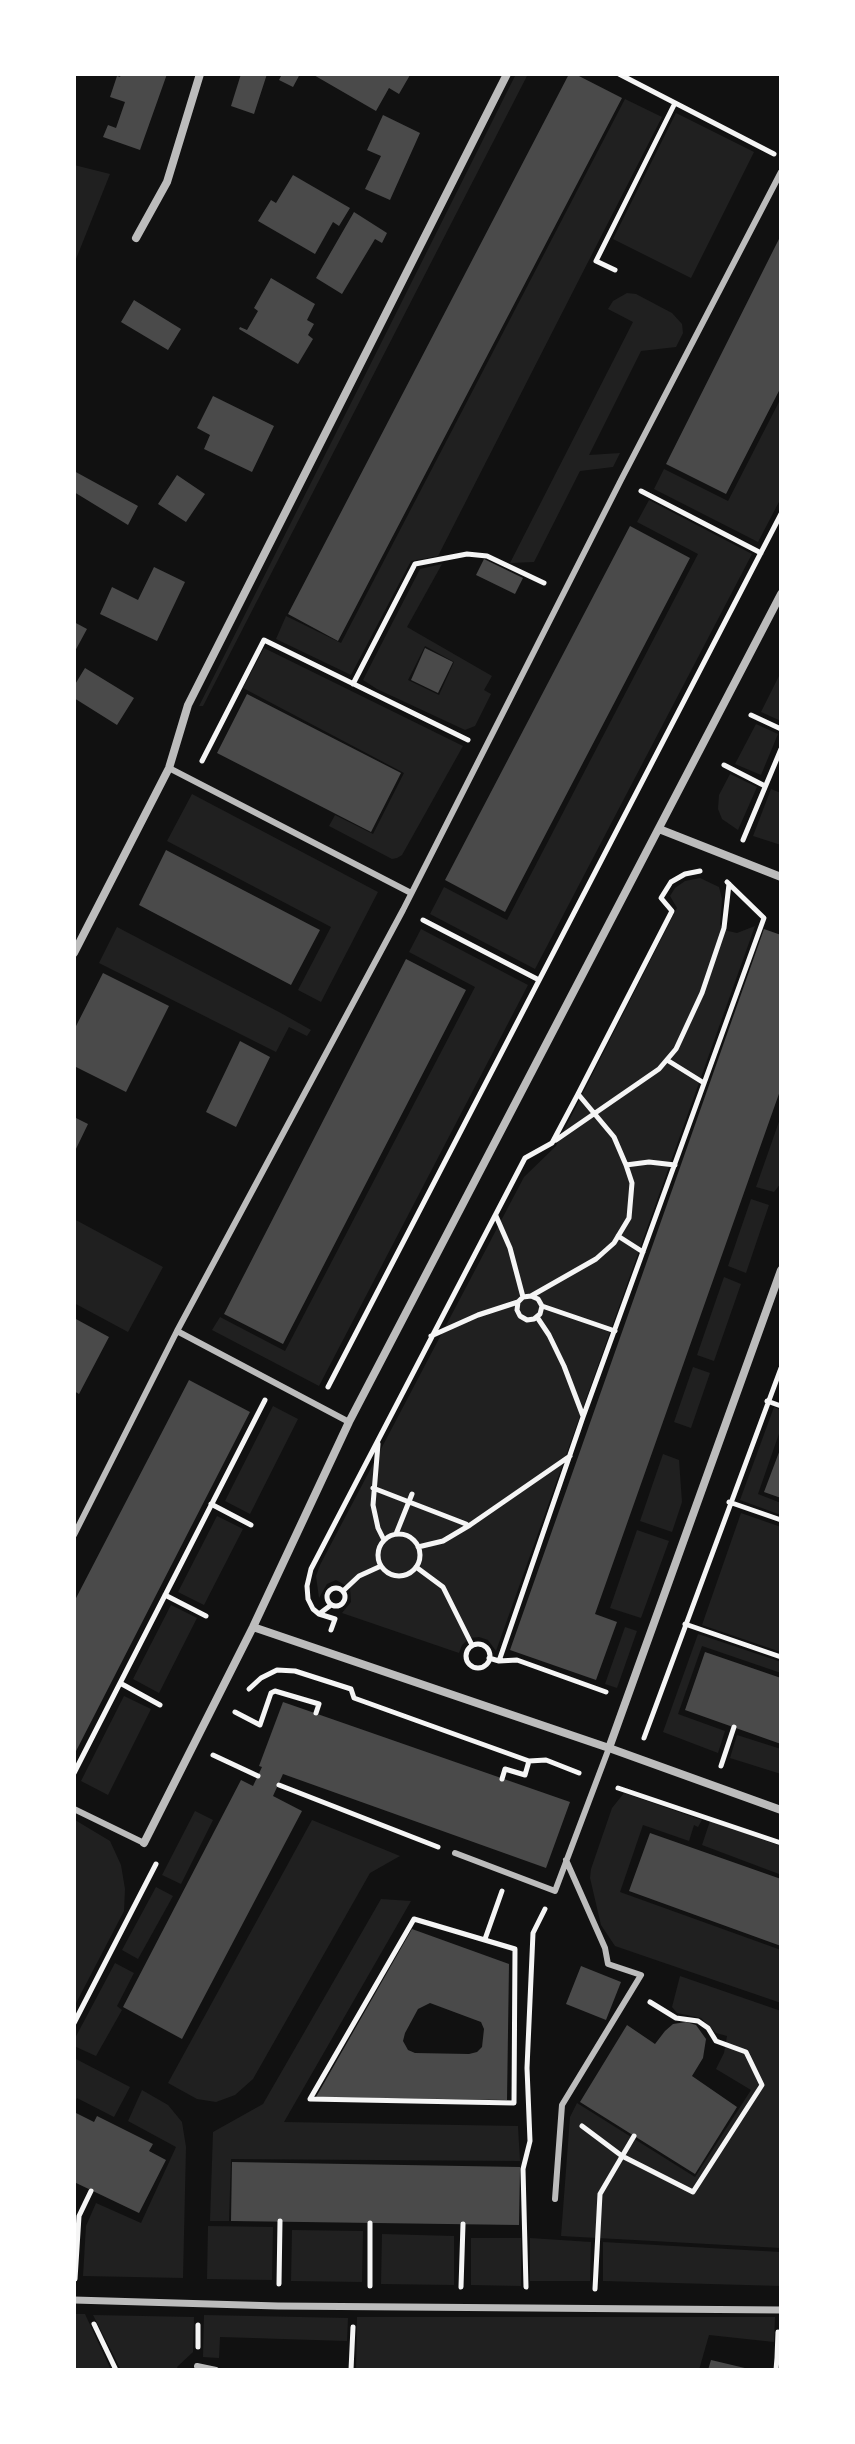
<!DOCTYPE html>
<html>
<head>
<meta charset="utf-8">
<style>
	body { margin:0 }
	#map { position:relative; width:855px; height:2444px; overflow:hidden; background:#111; font-family:Raleway,sans-serif }
	canvas { display:block }
	.frame { position:absolute; inset:0; border:76px solid #fff; pointer-events:none }
</style>
</head>
<body>
<div id="map">
<canvas width="855" height="2444"></canvas>
<div class="frame"></div>
</div>
<script>
const ctx = document.querySelector('canvas').getContext('2d');
ctx.lineJoin = 'round';
function paint(path, color) {
  ctx.fillStyle = color;
  ctx.fill(path, 'evenodd');
}
function poly(rows) {
  const path = new Path2D();
  for (const r of rows) {
    if (r.length === 3) {
      path.moveTo(r[0] + r[2], r[1]);
      path.arc(r[0], r[1], r[2], 0, 2 * Math.PI);
      continue;
    }
    path.moveTo(r[0], r[1]);
    for (let i = 2; i < r.length; i += 2) path.lineTo(r[i], r[i + 1]);
  }
  return path;
}
function stroke(path, color, width, dash) {
  ctx.strokeStyle = color;
  ctx.lineWidth = width;
  ctx.lineCap = dash ? 'butt' : 'round';
  ctx.setLineDash(dash || []);
  ctx.stroke(path);
}
paint(poly([
	[516,74,528,74,203,706,199,706],
	[625,99,662,117,438,556,411,561,351,675,276,639,286,616,341,643],
	[676,113,754,152,691,278,613,239],
	[74,165,110,174,74,264],
	[627,293,636,294,672,313,682,324,683,333,676,347,641,351,589,455,620,453,613,467,580,471,534,562,510,563,633,322,608,309,613,301],
	[781,398,781,498,758,542,654,489,664,469,728,501],
	[649,500,752,554,535,969,430,914,444,887,507,920,698,554,637,522],
	[442,564,407,627,492,676,484,690,491,694,475,726,465,730,377,689,363,680,420,569],
	[425,646,454,662,439,695,408,680],
	[264,648,463,746,402,855,397,858,392,859,329,826,335,815,373,834,404,773,243,688],
	[781,672,781,721,761,712],
	[756,724,778,734,761,775,735,764],
	[730,774,757,787,738,830,722,819,718,809,719,795],
	[771,789,781,793,781,845,753,836],
	[192,794,378,892,321,1002,298,990,331,927,167,841],
	[700,878,719,887,722,899,720,925,728,931,737,933,755,926,496,1651,488,1640,479,1637,470,1638,462,1645,459,1653,342,1613,351,1602,350,1588,336,1580,327,1584,319,1598,316,1576,320,1565,524,1177,556,1146,677,908,670,896,675,888,685,881],
	[117,927,279,1012,311,1030,307,1036,289,1027,276,1052,99,963],
	[421,929,528,985,319,1386,212,1330,220,1317,285,1351,475,987,409,952],
	[781,1116,781,1183,774,1192,756,1187],
	[751,1199,769,1205,746,1273,728,1266],
	[74,1219,163,1267,128,1332,74,1303],
	[724,1277,741,1284,714,1361,697,1355],
	[693,1367,710,1373,691,1428,674,1422],
	[273,1406,298,1419,250,1514,225,1501],
	[774,1407,781,1410,781,1428,758,1494,781,1503,781,1515,740,1500],
	[663,1454,679,1460,682,1502,672,1532,640,1521],
	[741,1513,781,1527,781,1652,702,1625],
	[217,1516,243,1529,204,1605,178,1592],
	[637,1530,669,1541,641,1618,610,1608],
	[171,1605,197,1618,159,1693,133,1679],
	[625,1627,637,1631,617,1688,605,1684],
	[698,1634,781,1662,781,1673,702,1646,678,1714,725,1731,718,1753,663,1732],
	[124,1696,151,1709,108,1795,81,1781],
	[737,1735,781,1749,781,1774,730,1758],
	[624,1793,702,1820,698,1827,694,1825,689,1841,643,1825,620,1892,781,1950,781,2003,615,1946,601,1925,590,1878,591,1869,612,1808],
	[195,1811,213,1820,181,1884,162,1875],
	[75,1820,110,1841,121,1865,125,1889,124,1911,74,2007],
	[312,1820,400,1856,370,1873,253,2079,235,2095,216,2102,197,2099,168,2083],
	[710,1821,781,1846,779,1874,702,1845],
	[156,1887,173,1896,138,1959,122,1950],
	[381,1899,411,1901,284,2122,518,2126,520,2161,231,2159,229,2221,210,2221,213,2132,263,2104],
	[115,1963,134,1973,117,2006,122,2010,96,2056,74,2046,74,2040],
	[680,1976,781,2011,781,2248,561,2236,570,2117,577,2103,695,2177,751,2090,716,2069,724,2053,727,2036,716,2033,701,2018,677,2013,672,2007],
	[74,2058,130,2087,114,2117,77,2098,74,2103],
	[142,2090,168,2105,182,2122,186,2147,183,2278,83,2276,86,2226,96,2203,141,2223,176,2147,128,2121],
	[208,2226,273,2227,272,2280,207,2279],
	[292,2230,363,2231,362,2282,291,2281],
	[382,2234,454,2236,454,2285,381,2284],
	[471,2238,521,2238,521,2286,471,2285],
	[530,2238,591,2242,590,2281,530,2281],
	[603,2242,781,2252,781,2286,603,2281],
	[74,2314,85,2314,111,2370,74,2370],
	[93,2315,194,2317,193,2352,177,2367,179,2370,121,2370],
	[204,2315,348,2318,347,2341,220,2337,219,2358,203,2357],
	[357,2317,775,2317,774,2342,709,2335,699,2370,356,2370]
]), '#202020');
paint(poly([
	[121,74,167,74,140,150,103,137,108,125,116,128,125,102,110,97,117,76,120,77],
	[241,74,267,74,254,114,231,106],
	[282,74,300,74,293,87,279,80],
	[312,74,367,76,368,74,410,75,399,94,389,88,376,111],
	[569,74,575,74,622,98,338,641,288,614],
	[383,115,420,133,390,200,365,189,381,156,367,150],
	[293,175,350,208,339,226,333,222,315,254,258,221,271,200,276,203],
	[354,212,387,233,382,243,375,239,342,294,316,278],
	[781,235,781,387,726,494,666,464],
	[271,278,315,304,307,320,314,324,308,335,313,339,298,364,239,329,240,327,247,330,258,311,254,308],
	[134,300,181,329,168,350,121,322],
	[213,396,274,426,252,472,204,449,210,435,197,428],
	[74,471,138,506,128,525,74,492],
	[177,475,205,494,186,522,158,504],
	[630,526,690,558,505,912,445,880],
	[484,559,523,578,515,594,476,575],
	[154,567,185,582,157,641,100,614,112,587,138,600],
	[74,622,87,629,74,653],
	[425,648,453,662,438,693,411,680],
	[85,668,134,698,117,725,74,698,74,686],
	[247,694,401,773,371,832,217,753],
	[166,850,320,930,291,985,139,905],
	[764,929,781,935,781,1088,595,1614,617,1622,596,1680,510,1650],
	[406,959,466,990,283,1344,224,1314],
	[103,973,169,1006,126,1092,74,1066,74,1030],
	[240,1041,270,1057,236,1127,206,1112],
	[74,1117,88,1124,74,1153],
	[74,1318,109,1337,79,1394,74,1391],
	[189,1380,250,1412,74,1755,74,1602],
	[781,1447,781,1498,764,1492],
	[705,1652,781,1678,781,1744,685,1710],
	[283,1702,570,1802,546,1868,283,1774,273,1796,302,1811,182,2039,123,2007,241,1780,253,1786,262,1767,259,1766],
	[650,1833,781,1879,781,1946,629,1891],
	[412,1929,509,1964,507,2100,316,2097],
	[430,2003,481,2022,484,2029,482,2047,477,2052,469,2054,415,2053,408,2050,403,2041,405,2033,418,2009],
	[581,1966,621,1982,606,2020,566,2004],
	[686,2022,696,2025,706,2039,703,2058,692,2076,737,2107,695,2174,580,2102,627,2025,655,2044,665,2031,673,2024],
	[74,2112,94,2122,97,2116,153,2144,149,2151,166,2160,139,2213,74,2182],
	[232,2162,520,2167,519,2225,231,2221],
	[711,2360,749,2369,749,2370,708,2370]
]), '#4a4a4a');
stroke(poly([
	[619,74,774,154],
	[615,270,596,261,675,103],
	[641,491,761,553],
	[353,684,415,564,467,554,487,556,544,583],
	[751,715,781,729],
	[202,761,264,640,468,740],
	[724,765,765,786],
	[743,840,781,749],
	[423,920,539,980],
	[667,1060,704,1083],
	[556,1140,659,1069,676,1049,702,993,724,928,729,884],
	[626,1165,649,1162,675,1165],
	[496,1216,510,1248,523,1297,518,1302,517,1310,520,1316,527,1320,534,1319,540,1314,542,1306,538,1299,531,1296,523,1297],
	[618,1236,643,1252],
	[531,1296,596,1259,614,1243,629,1218,632,1183,626,1165,614,1137,578,1094],
	[542,1306,615,1331],
	[537,1317,549,1335,564,1366,583,1416],
	[431,1336,478,1315,518,1302],
	[328,1387,781,514],
	[767,1401,781,1406],
	[378,1444,373,1505,378,1528,384,1540],
	[373,1488,466,1524],
	[729,1502,781,1520],
	[211,1504,251,1525],
	[396,1534,412,1494],
	[399,1555,21],
	[418,1547,443,1541,470,1525,570,1456],
	[416,1567,443,1587,472,1645],
	[336,1597,9],
	[343,1591,359,1576,381,1566],
	[165,1595,206,1616],
	[331,1605,319,1614,313,1609,308,1599,307,1586,311,1569,525,1158,552,1143,578,1094,672,911,661,898,671,882,685,874,700,871],
	[319,1614,335,1619,331,1630],
	[685,1624,781,1657],
	[478,1656,12],
	[489,1658,499,1661,517,1660,606,1692],
	[499,1661,583,1417,764,918,727,882],
	[120,1683,160,1705],
	[249,1689,261,1678,277,1670,295,1671,351,1689,354,1698,529,1761,546,1760,579,1773],
	[235,1712,260,1725,271,1693,275,1691,319,1704,316,1713],
	[644,1738,781,1368],
	[213,1755,258,1776],
	[721,1766,734,1727],
	[74,1773,265,1400],
	[502,1779,505,1769,525,1775,529,1761],
	[279,1785,438,1847],
	[618,1788,781,1843],
	[414,1919,515,1949,514,2103,310,2099,414,1919],
	[485,1939,502,1891],
	[74,2023,156,1864],
	[582,2126,622,2156,693,2192,762,2085,746,2052,716,2041,708,2028,698,2021,676,2018,650,2002],
	[75,2279,79,2216,91,2191],
	[279,2284,280,2221],
	[370,2286,370,2223],
	[461,2287,463,2224],
	[526,2287,523,2169,530,2141,527,2068,533,1933,545,1909],
	[595,2289,600,2194,634,2136],
	[94,2324,116,2370],
	[778,2332,777,2358,781,2359],
	[198,2347,198,2325],
	[351,2370,353,2327],
	[776,2370,777,2358]
]), '#f5f5f5', 5);
stroke(poly([
	[169,768,411,893],
	[349,1422,177,1331,403,910,621,480,781,172],
	[74,1535,177,1331],
	[74,1809,144,1843],
	[455,1853,555,1891,609,1748],
	[555,2199,562,2105,641,1975,608,1964,605,1948,566,1860],
	[197,2366,216,2370]
]), '#bcbcbc', 6);
stroke(poly([
	[74,2300,278,2306,781,2310]
]), '#bcbcbc', 7);
stroke(poly([
	[136,238,167,182,200,74],
	[659,829,781,877],
	[74,953,169,768,188,705,507,74],
	[253,1627,609,1748,781,1810],
	[609,1748,781,1270],
	[144,1843,253,1627,349,1422,781,594]
]), '#bcbcbc', 8);
</script>
</body>
</html>
